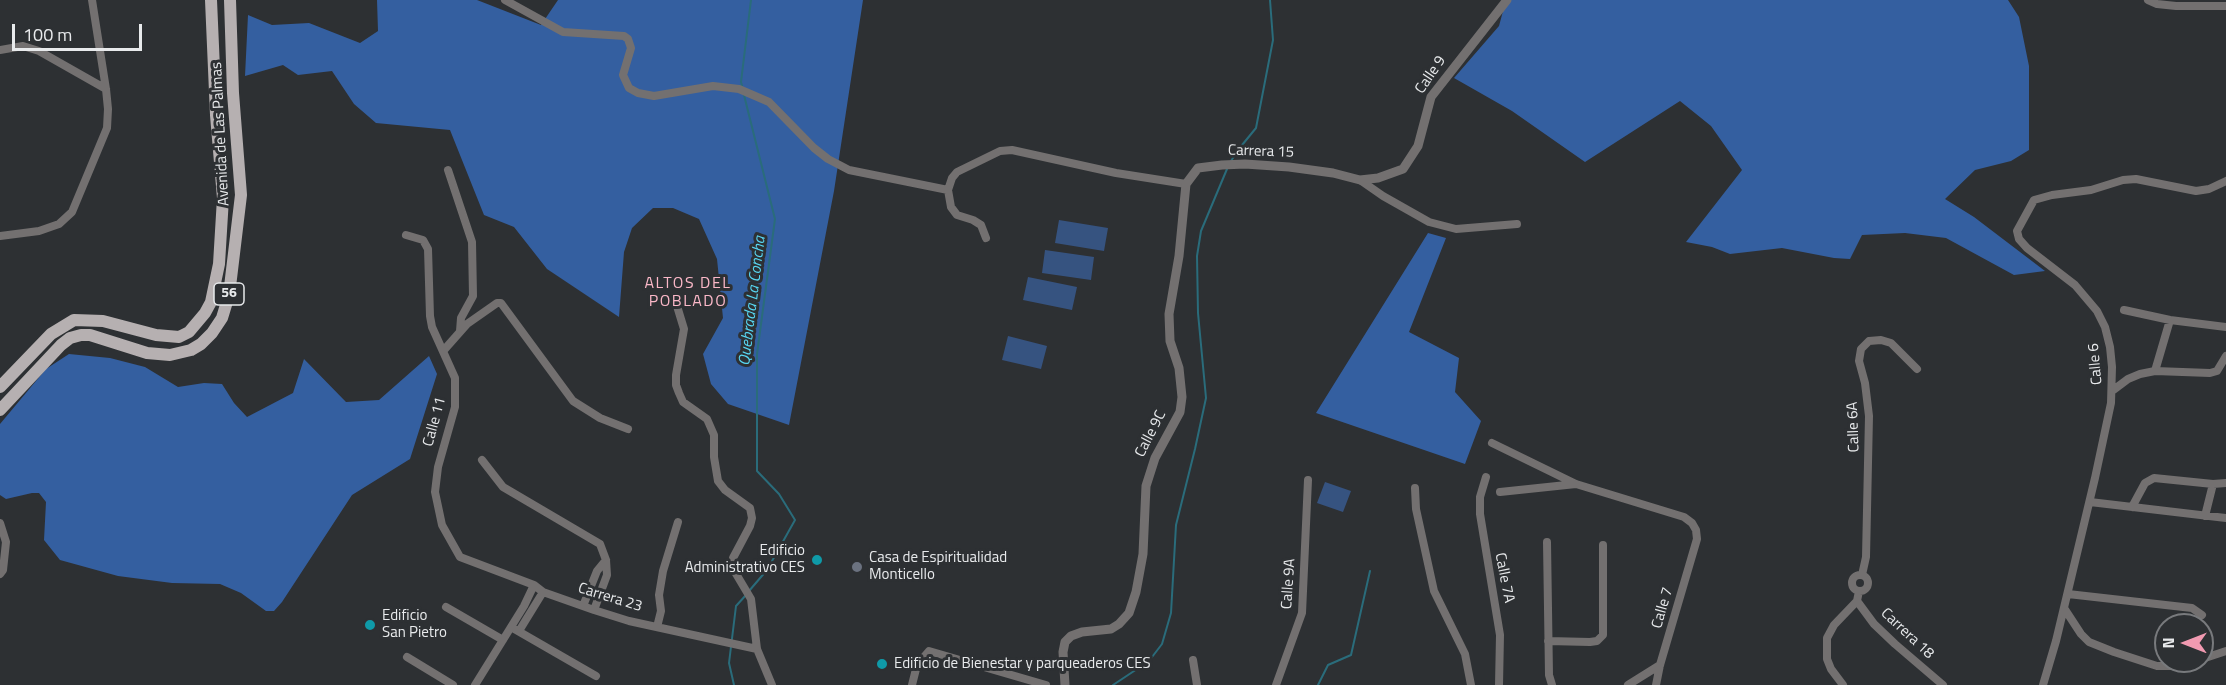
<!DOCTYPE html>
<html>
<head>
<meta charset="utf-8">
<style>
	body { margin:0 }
	#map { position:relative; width:2226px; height:685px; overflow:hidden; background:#2d3033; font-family:"Titillium Web",sans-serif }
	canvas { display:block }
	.north { position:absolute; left:2154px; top:613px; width:60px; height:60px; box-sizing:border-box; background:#2d3033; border:2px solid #787a7d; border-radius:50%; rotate:270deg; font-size:16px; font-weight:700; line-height:24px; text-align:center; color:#e8eaec }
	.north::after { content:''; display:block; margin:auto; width:21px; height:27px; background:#f19ab1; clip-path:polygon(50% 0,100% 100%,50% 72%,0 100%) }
	.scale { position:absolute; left:12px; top:24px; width:130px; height:27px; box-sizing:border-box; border:3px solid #e8eaec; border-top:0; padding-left:8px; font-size:18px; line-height:21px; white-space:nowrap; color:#e8eaec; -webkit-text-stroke:4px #2d3033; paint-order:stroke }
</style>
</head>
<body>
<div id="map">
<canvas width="2226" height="685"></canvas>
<div class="north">N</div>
<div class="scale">100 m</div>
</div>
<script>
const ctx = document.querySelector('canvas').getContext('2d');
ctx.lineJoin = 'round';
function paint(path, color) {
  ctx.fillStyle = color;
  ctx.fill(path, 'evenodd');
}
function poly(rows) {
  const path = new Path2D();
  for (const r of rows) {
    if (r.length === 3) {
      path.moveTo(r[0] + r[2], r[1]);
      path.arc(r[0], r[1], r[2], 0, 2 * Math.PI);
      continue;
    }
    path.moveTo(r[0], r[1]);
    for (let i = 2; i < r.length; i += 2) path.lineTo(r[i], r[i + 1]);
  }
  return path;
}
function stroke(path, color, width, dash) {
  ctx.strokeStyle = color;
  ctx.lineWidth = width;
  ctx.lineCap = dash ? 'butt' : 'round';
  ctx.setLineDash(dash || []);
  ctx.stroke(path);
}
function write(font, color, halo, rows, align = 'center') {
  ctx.font = font + ' "Titillium Web",sans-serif';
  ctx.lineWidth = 6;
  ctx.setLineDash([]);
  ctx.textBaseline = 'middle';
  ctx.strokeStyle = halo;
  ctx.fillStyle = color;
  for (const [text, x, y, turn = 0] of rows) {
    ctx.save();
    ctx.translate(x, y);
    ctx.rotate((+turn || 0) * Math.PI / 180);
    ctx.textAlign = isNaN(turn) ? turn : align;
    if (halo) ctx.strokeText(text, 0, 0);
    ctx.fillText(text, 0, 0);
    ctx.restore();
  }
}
paint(poly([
	[1059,220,1108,228,1104,251,1055,243],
	[1045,250,1094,257,1091,280,1042,273],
	[1028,277,1077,287,1072,310,1023,300],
	[1008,336,1047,346,1041,369,1002,360],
	[1325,482,1351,491,1343,512,1317,503]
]), '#365380');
paint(poly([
	[377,0,477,0,541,25,558,0,863,0,834,191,789,425,728,404,711,384,703,354,723,318,717,259,699,219,673,208,653,208,632,228,624,252,619,317,547,269,514,227,484,215,450,130,376,123,354,104,332,71,298,75,283,65,245,76,248,15,272,25,309,23,360,43,378,31],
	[1506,0,2008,0,2019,17,2029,66,2029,150,2011,161,1975,170,1945,199,1974,217,2045,271,2014,275,1946,238,1905,233,1862,235,1850,259,1834,258,1782,248,1730,254,1712,247,1686,242,1742,170,1711,126,1680,101,1585,162,1512,111,1454,78,1499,26],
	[1428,233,1446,238,1409,332,1459,358,1455,392,1481,421,1465,464,1316,413],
	[69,354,110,358,145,367,178,387,204,383,222,384,234,403,247,417,293,393,304,359,346,402,379,400,429,356,437,374,410,459,352,495,282,602,274,611,266,611,241,593,220,584,172,583,118,576,60,560,44,540,46,502,39,493,32,493,6,499,0,495,0,424,46,369]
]), '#345fa0');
stroke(poly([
	[743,89,741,82,751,0],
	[744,95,775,219,757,354,757,471,779,494,795,520,767,570,749,591],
	[1231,161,1238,150,1256,128,1273,40,1270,0],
	[734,685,729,663,736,606,746,595],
	[1113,685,1149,661,1162,644,1171,613,1176,525,1195,449,1206,398,1198,313,1197,256,1201,231,1227,169],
	[1318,685,1328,665,1351,655,1370,571]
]), '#2a6c7b', 2);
stroke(poly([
	[505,0,563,32,624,36,628,39,631,48,623,75,629,88,638,93,654,96,713,86,739,89,769,102,814,148,828,159,849,170,948,190],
	[2148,0,2157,4,2176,6,2226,6],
	[0,50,23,46,39,51,106,89],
	[448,170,472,242,473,296,461,318,460,331],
	[1360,180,1383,196,1429,222,1456,229,1517,224],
	[406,235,423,240,428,249,430,316,432,327,455,378,455,407,438,467,435,492,442,525,460,557,534,585,543,592,594,610,629,621,757,649],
	[0,236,39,231,59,224,72,212,107,128,108,109,106,89,92,0],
	[986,238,981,225,973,220,957,215,951,207,948,190,952,178,957,172,1000,151,1012,150,1116,173,1186,184],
	[677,306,684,329,676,375,676,385,679,393,683,402,707,419,714,435,714,457,718,481,725,490,750,508,752,518,750,526,733,558,732,567,751,599,757,649,772,685],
	[2124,310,2170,320,2226,327],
	[444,350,467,324,497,303,501,303,573,401,600,418,628,429],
	[2155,371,2170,320],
	[2112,391,2128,379,2140,374,2155,371,2210,373,2217,371,2226,356],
	[1492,443,1576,484,1684,517,1692,523,1696,530,1697,539,1660,665,1656,685],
	[482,460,503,487,600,544,606,560,607,575,594,610],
	[1486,477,1480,497,1480,514,1500,635,1499,685],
	[1415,488,1416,509,1434,591,1465,654,1471,685],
	[1500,492,1576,484],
	[2090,502,2226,518],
	[2132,507,2145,483,2154,478,2213,484,2226,483],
	[2205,516,2213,484],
	[0,523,6,542,3,570,0,574],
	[1547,542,1549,675,1552,685],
	[1862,575,1866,557,1869,416,1865,383,1859,361,1861,349,1869,341,1881,340,1891,343,1917,369],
	[1860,583,8],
	[2068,594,2192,608,2202,615],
	[1857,601,1874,624,1895,644,1943,685],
	[583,606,597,571,606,560],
	[446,607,503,640],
	[2064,608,2081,634,2089,642,2114,652,2157,666,2171,666,2196,661],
	[511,627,596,676],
	[657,627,661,611,659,595,663,571,678,522],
	[519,631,543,592],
	[1548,641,1590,642,1597,641,1603,635,1603,545],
	[407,657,453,685],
	[2202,659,2226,651],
	[1193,660,1197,685],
	[475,685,524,606,534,585],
	[912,685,917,665,929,651,1046,685],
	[1276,685,1302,613,1308,480],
	[1628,685,1660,665],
	[1843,685,1831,669,1827,659,1827,638,1834,625,1857,601,1859,591],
	[2043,685,2056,641,2095,478,2111,403,2112,367,2110,347,2105,327,2097,311,2075,285,2027,248,2019,239,2017,231,2034,200,2052,195,2091,190,2123,180,2136,179,2196,191,2209,189,2226,181]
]), '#737070', 8);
stroke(poly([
	[1065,685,1063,652,1065,642,1071,636,1082,632,1111,629,1119,624,1129,613,1136,592,1143,554,1146,486,1155,458,1180,412,1182,397,1179,368,1170,341,1169,314,1179,256,1186,184,1198,168,1222,165,1245,164,1289,167,1333,173,1360,180,1378,178,1403,169,1418,146,1431,97,1507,0]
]), '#737070', 9);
stroke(poly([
	[0,387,51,334,74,320,103,321,156,335,179,337,189,332,205,313,211,302,219,264,223,198,216,115,211,0],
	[0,410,61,345,70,338,81,335,90,335,147,353,170,355,191,350,201,344,212,333,222,318,229,295,241,195,233,93,230,0]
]), '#b6b0b1', 12);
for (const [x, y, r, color] of [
	[817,560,6,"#0f9aa8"],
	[857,567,6,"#6b7280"],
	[370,625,6,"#0f9aa8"],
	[882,664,6,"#0f9aa8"]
]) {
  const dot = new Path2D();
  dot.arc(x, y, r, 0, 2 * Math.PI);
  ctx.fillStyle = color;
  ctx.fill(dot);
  stroke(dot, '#2d3033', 2);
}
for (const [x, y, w] of [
	[229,294,30]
]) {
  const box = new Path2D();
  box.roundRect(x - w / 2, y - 11, w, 22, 4.5);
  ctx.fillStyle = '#2d3033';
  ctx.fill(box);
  stroke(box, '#e8eaec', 1.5);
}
write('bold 14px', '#e8eaec', null, [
	["56",229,294]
]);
write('15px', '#e8eaec', '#2d3033', [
	["Calle 9",1431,75,-56],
	["Avenida de Las Palmas",221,134,-93],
	["Carrera 15",1261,152,2],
	["Calle 6",2096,364,-95],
	["Calle 11",435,422,-75],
	["Calle 6A",1854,427,-92],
	["Calle 9C",1151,434,-63],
	["Calle 7A",1504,578,79],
	["Calle 9A",1289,584,-86],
	["Carrera 23",610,598,17],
	["Calle 7",1663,608,-74],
	["Carrera 18",1907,634,43]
]);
write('15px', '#e8eaec', '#2d3033', [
	["Edificio",805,551,"right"],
	["Administrativo CES",805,568,"right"],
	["Casa de Espiritualidad",869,558],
	["Monticello",869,575],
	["Edificio",382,616],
	["San Pietro",382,633],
	["Edificio de Bienestar y parqueaderos CES",894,664]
], 'left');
ctx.letterSpacing = '1.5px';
write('16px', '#fbb8c8', '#2d3033', [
	["ALTOS DEL",688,284],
	["POBLADO",688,302]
]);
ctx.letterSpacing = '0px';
write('italic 16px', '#58d7f3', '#2d3033', [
	["Quebrada La Concha",753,301,-83]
]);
</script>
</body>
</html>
